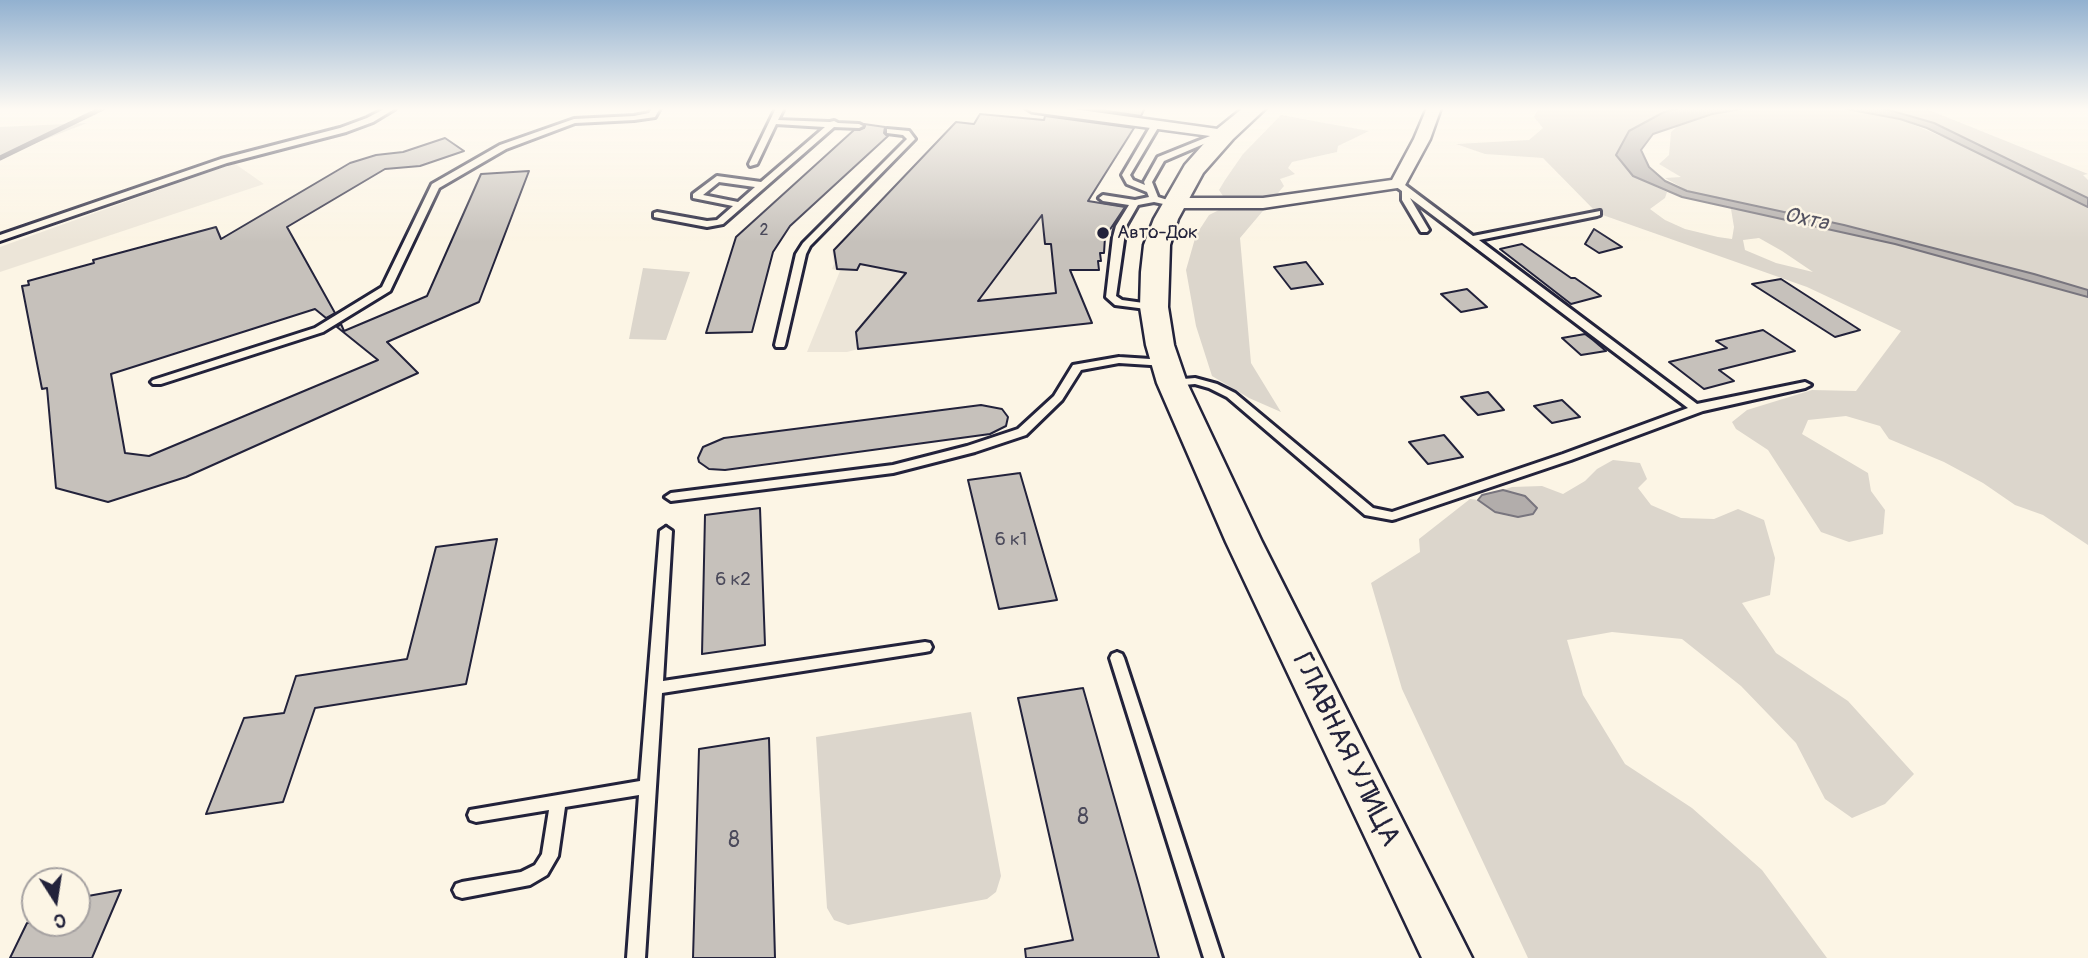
<!DOCTYPE html>
<html>
<head>
<meta charset="utf-8">
<style>
	body { margin:0 }
	#map { position:relative; width:2088px; height:958px; overflow:hidden; background:#fcf5e5; font-family:Pangolin,sans-serif }
	canvas { display:block }
	.north { position:absolute; left:21px; top:867px; width:70px; height:70px; box-sizing:border-box; background:#fcf5e5; border:2px solid #a5a1a1; border-radius:50%; rotate:168deg; font-size:19px; font-weight:700; line-height:28px; text-align:center; color:#22223b }
	.north::after { content:''; display:block; margin:auto; width:24px; height:32px; background:#22223b; clip-path:polygon(50% 0,100% 100%,50% 72%,0 100%) }
</style>
</head>
<body>
<div id="map">
<canvas width="2088" height="958"></canvas>
<div class="north">С</div>
</div>
<script>
const ctx = document.querySelector('canvas').getContext('2d');
ctx.lineJoin = 'round';
function paint(path, color) {
  ctx.fillStyle = color;
  ctx.fill(path, 'evenodd');
}
function poly(rows) {
  const path = new Path2D();
  for (const r of rows) {
    path.moveTo(r[0], r[1]);
    for (let i = 2; i < r.length; i += 2) path.lineTo(r[i], r[i + 1]);
  }
  return path;
}
function stroke(path, color, width, dash) {
  ctx.strokeStyle = color;
  ctx.lineWidth = width;
  ctx.lineCap = dash ? 'butt' : 'round';
  ctx.setLineDash(dash || []);
  ctx.stroke(path);
}
function write(font, color, halo, rows, align = 'center') {
  ctx.font = font + ' Pangolin,sans-serif';
  ctx.lineWidth = 5;
  ctx.setLineDash([]);
  ctx.textBaseline = 'middle';
  ctx.strokeStyle = halo;
  ctx.fillStyle = color;
  for (const [text, x, y, turn = 0] of rows) {
    ctx.save();
    ctx.translate(x, y);
    ctx.rotate((+turn || 0) * Math.PI / 180);
    ctx.textAlign = isNaN(turn) ? turn : align;
    if (halo) ctx.strokeText(text, 0, 0);
    ctx.fillText(text, 0, 0);
    ctx.restore();
  }
}
paint(poly([
	[955,122,1072,132,1075,129,1131,136,1066,233,1072,282,1079,291,847,352,807,352,840,271,832,269,834,264,832,250],
	[234,163,264,184,0,272,0,247]
]), '#ece5d8');
paint(poly([
	[1539,108,1681,108,1664,112,1629,131,1633,176,1667,192,1665,198,1650,209,1665,220,1685,229,1718,237,1732,239,1734,227,1731,209,1754,212,1732,200,1690,192,1665,178,1681,177,1659,164,1669,155,1671,132,1679,125,1730,109,1841,108,1900,119,1993,158,2088,207,2088,545,2043,515,2015,505,1983,483,1944,462,1889,439,1880,426,1846,416,1808,420,1802,434,1868,473,1871,491,1885,510,1883,534,1849,542,1821,532,1768,450,1736,429,1732,422,1747,410,1812,390,1856,391,1901,331,1807,287,1597,213,1543,158,1485,154,1456,144,1529,140,1543,128,1534,117],
	[1759,238,1782,251,1813,272,1776,263,1745,250,1743,240],
	[1882,108,1924,108,2088,174,2083,175,2088,180,2088,198,1934,123],
	[1281,115,1369,131,1338,146,1337,152,1292,162,1288,168,1295,174,1280,179,1284,186,1240,238,1251,363,1281,412,1249,398,1212,376,1196,326,1186,270,1196,235,1209,215,1229,205,1219,190,1225,180,1243,154],
	[87,123,0,157,0,127],
	[643,268,690,272,666,340,629,339],
	[1613,460,1640,463,1647,479,1638,488,1651,505,1681,518,1714,519,1738,509,1764,520,1775,558,1770,595,1742,603,1776,653,1848,701,1914,774,1885,804,1852,818,1825,799,1796,743,1741,686,1682,639,1612,632,1567,640,1583,695,1625,764,1692,808,1762,870,1827,958,1528,958,1402,689,1371,583,1420,552,1419,539,1470,499,1478,500,1495,512,1518,517,1533,514,1525,496,1503,490,1512,487,1542,486,1563,494,1585,481,1597,469],
	[971,712,1001,876,996,892,987,899,848,925,834,920,827,908,816,737]
]), '#dcd6cc');
const water = poly([
	[1681,108,1747,108,1712,114,1653,134,1641,150,1649,167,1665,181,1687,191,1844,225,2034,274,2088,290,2088,297,1895,244,1682,197,1633,176,1616,155,1629,131,1664,112,1681,108],
	[1841,108,1882,108,1934,123,2088,198,2088,207,1927,128,1900,119,1841,108],
	[1503,490,1525,496,1537,508,1533,514,1518,517,1495,512,1478,500,1482,495,1503,490]
]);
paint(water, '#b2adab');
stroke(water, '#78757e', 2);
stroke(poly([
	[0,158,103,108]
]), '#78757e', 5);
const building = poly([
	[1087,108,1145,108,1141,116,1087,108],
	[980,114,1044,120,1045,116,1134,128,1088,201,1125,207,1105,237,1104,253,1100,253,1101,261,1098,261,1099,270,1070,270,1092,323,858,349,856,332,906,273,860,264,857,270,837,269,834,250,956,122,974,124,980,114],
	[1042,215,1045,244,1051,244,1056,293,978,301,1042,215],
	[864,124,885,127,884,133,888,136,790,226,773,252,752,332,706,333,736,237,854,130,864,128,864,124],
	[445,138,464,151,420,166,385,169,287,227,335,313,326,318,315,309,111,374,125,453,149,456,378,360,337,327,341,324,344,331,427,296,481,174,529,171,479,302,387,342,418,373,186,477,108,502,56,488,47,388,42,389,22,286,29,285,28,281,94,263,93,260,216,227,221,239,350,163,376,155,403,152,445,138],
	[1594,229,1622,247,1599,253,1585,244,1594,229],
	[1522,244,1571,278,1575,278,1601,296,1571,304,1500,249,1522,244],
	[1306,262,1323,284,1291,289,1274,267,1306,262],
	[1781,279,1860,330,1835,337,1752,284,1781,279],
	[1467,289,1487,307,1461,312,1441,294,1467,289],
	[1763,330,1795,351,1719,370,1734,381,1704,389,1669,362,1727,348,1716,341,1763,330],
	[1585,334,1593,340,1606,351,1581,355,1562,338,1585,334],
	[1488,392,1504,410,1478,415,1461,397,1488,392],
	[1562,400,1580,417,1552,423,1534,406,1562,400],
	[981,405,1002,409,1008,417,1006,426,990,434,725,470,709,469,699,462,698,458,703,447,724,438,981,405],
	[1444,435,1463,457,1428,464,1409,442,1444,435],
	[1020,473,1057,600,999,609,968,480,1020,473],
	[760,508,765,645,702,654,705,515,760,508],
	[497,539,466,684,315,708,283,802,206,814,244,718,284,713,296,676,407,659,436,547,497,539],
	[1083,688,1139,885,1159,958,1026,958,1025,949,1073,940,1018,698,1083,688],
	[769,738,775,958,693,958,699,749,769,738],
	[121,890,92,958,10,958,27,923,77,923,77,898,121,890]
]);
paint(building, '#c6c1bb');
stroke(building, '#22223b', 2);
const lane = poly([
	[386,108,396,108,373,122,346,132,227,163,0,241,0,235,221,159,340,128,367,118,386,108],
	[652,108,660,108,655,117,634,120,575,123,506,149,439,188,390,291,323,332,161,384,153,384,151,382,153,380,315,328,382,287,432,184,500,145,574,119,634,116,649,113,652,108],
	[776,108,784,108,778,120,830,122,834,121,838,123,859,124,863,126,859,128,834,127,723,224,707,227,654,217,654,213,657,212,707,221,717,220,733,206,693,198,693,194,717,176,761,182,825,127,776,124,757,164,750,166,749,164,776,108],
	[719,182,755,187,738,202,703,195,719,182],
	[1152,124,1159,126,1130,175,1133,180,1145,185,1144,182,1158,157,1220,132,1227,134,1164,161,1152,182,1158,197,1177,203,1173,206,1154,202,1138,205,1126,226,1116,296,1122,300,1158,305,1159,307,1154,310,1115,305,1106,297,1113,237,1116,226,1129,205,1103,201,1099,198,1103,195,1135,200,1149,197,1147,192,1127,184,1122,175,1152,124],
	[887,129,909,131,915,139,810,246,806,254,785,345,784,347,776,347,775,345,796,254,803,243,907,139,903,135,887,133,887,129],
	[1395,182,1401,182,1473,236,1600,211,1600,215,1597,216,1479,240,1697,404,1805,382,1811,385,1805,388,1703,411,1571,460,1396,519,1392,520,1365,515,1227,397,1209,388,1195,384,1172,386,1166,383,1172,380,1195,378,1217,384,1235,393,1373,508,1392,512,1563,454,1688,408,1410,198,1429,230,1427,232,1421,232,1402,200,1402,191,1395,186,1395,182],
	[1119,357,1166,360,1171,363,1166,366,1119,363,1081,370,1062,400,1026,435,975,452,893,473,671,501,665,497,671,493,893,465,967,446,1018,429,1054,396,1073,365,1119,357],
	[666,527,672,531,663,681,925,642,930,643,932,647,930,651,925,652,662,693,645,958,627,958,639,795,565,807,558,856,547,875,530,885,462,898,456,896,453,890,456,884,462,882,521,872,535,865,542,854,549,810,476,822,470,820,468,815,470,810,640,781,660,531,666,527],
	[1117,652,1122,654,1124,658,1222,958,1204,958,1110,658,1112,654,1117,652]
]);
const street = poly([
	[1025,108,1066,108,1225,130,1232,134,1225,138,1032,112,1025,108],
	[1427,108,1441,108,1430,139,1404,187,1263,208,1173,208,1165,203,1173,198,1263,198,1392,180,1414,139,1427,108]
]);
const secondary = poly([
	[1243,108,1266,108,1233,139,1203,173,1178,219,1170,245,1168,307,1174,345,1187,383,1262,542,1472,958,1422,958,1226,542,1157,383,1146,345,1140,307,1141,272,1144,245,1154,219,1185,165,1217,129,1243,108]
]);
stroke(lane, '#22223b', 6);
stroke(street, '#22223b', 5);
stroke(secondary, '#22223b', 5);
paint(lane, '#fcf5e5');
paint(street, '#fcf5e5');
paint(secondary, '#fcf5e5');
const sky = ctx.createLinearGradient(0, 0, 0, 242);
sky.addColorStop(0, '#92b1d0');
sky.addColorStop(0.45, '#fefaf3');
sky.addColorStop(1, '#fefaf300');
ctx.fillStyle = sky;
ctx.fillRect(0, 0, 2088, 242);
for (const [x, y, r, color] of [
	[1103,233,7,"#22223b"]
]) {
  const dot = new Path2D();
  dot.arc(x, y, r, 0, 2 * Math.PI);
  ctx.fillStyle = color;
  ctx.fill(dot);
  stroke(dot, '#fcf5e5', 2.5);
}
write('16px', '#4b4a5b', null, [
	["2",764,231]
]);
write('19px', '#22223b', '#fcf5e5', [
	["Авто-Док",1117,233]
], 'left');
write('19px', '#4b4a5b', null, [
	["6 к1",1011,540],
	["6 к2",733,580]
]);
write('italic 21px', '#545362', '#fcf5e5', [
	["Охта",1806,220,12]
]);
write('23px', '#4b4a5b', null, [
	["8",1083,818],
	["8",734,841]
]);
write('28px', '#22223b', '#fcf5e5', [
	["ГЛАВНАЯ УЛИЦА",1345,750,64]
]);
</script>
</body>
</html>
